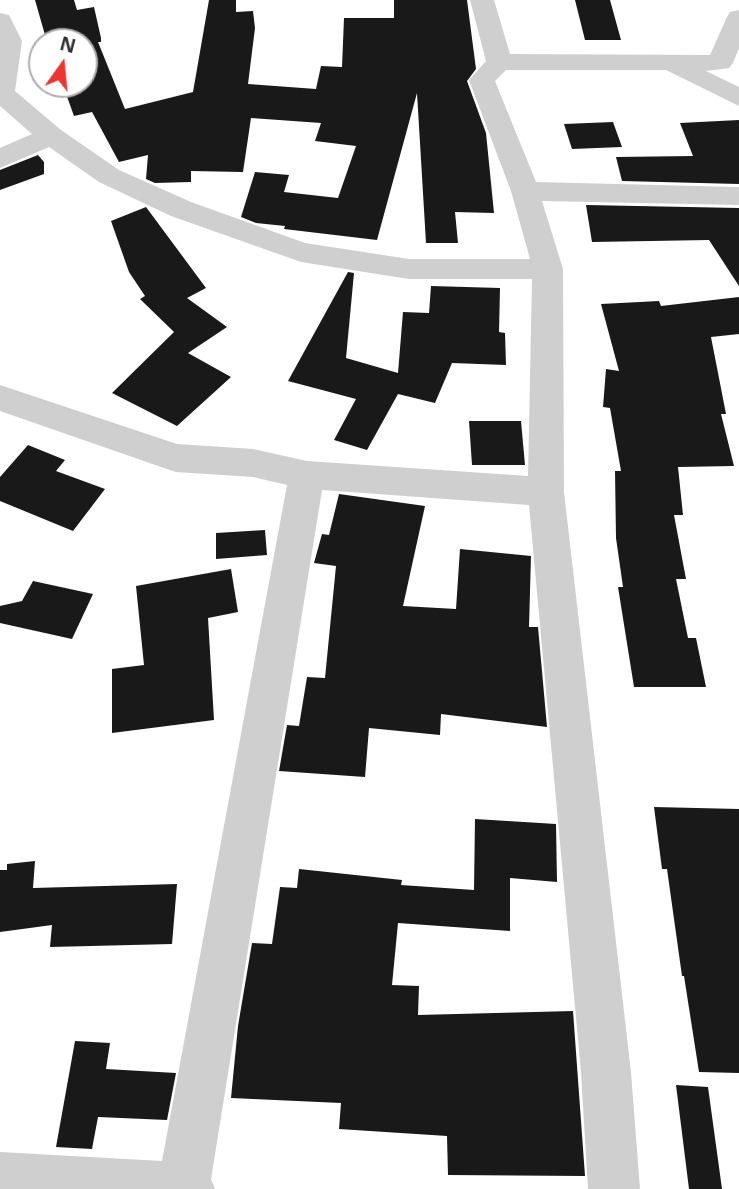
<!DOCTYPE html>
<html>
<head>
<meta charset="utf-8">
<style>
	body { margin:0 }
	#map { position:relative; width:739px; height:1189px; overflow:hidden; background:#fff; font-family:"Noto Sans",sans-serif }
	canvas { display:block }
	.north { position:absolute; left:28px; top:28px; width:70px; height:70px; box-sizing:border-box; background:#fff; border:2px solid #adadad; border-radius:50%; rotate:15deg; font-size:19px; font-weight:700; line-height:28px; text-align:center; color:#323232 }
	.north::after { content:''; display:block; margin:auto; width:24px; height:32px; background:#ed3431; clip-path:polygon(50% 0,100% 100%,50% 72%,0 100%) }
</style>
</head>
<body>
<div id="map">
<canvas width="739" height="1189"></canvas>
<div class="north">N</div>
</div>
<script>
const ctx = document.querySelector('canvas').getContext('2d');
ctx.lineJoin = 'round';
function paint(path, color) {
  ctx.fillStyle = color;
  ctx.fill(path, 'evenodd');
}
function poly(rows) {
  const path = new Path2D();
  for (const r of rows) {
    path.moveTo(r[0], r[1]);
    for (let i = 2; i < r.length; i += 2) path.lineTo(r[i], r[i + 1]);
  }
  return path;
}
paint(poly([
	[35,0,74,0,77,10,94,7,101,38,101,42,98,42,125,109,193,92,209,0,236,0,236,12,253,11,255,28,248,84,316,89,321,66,342,67,344,18,394,18,394,0,467,0,476,69,467,81,486,133,494,213,455,212,458,243,426,243,417,93,377,240,284,229,285,226,256,223,241,217,255,172,289,175,284,192,338,198,356,146,315,141,321,123,251,118,243,172,191,171,191,182,155,183,146,179,148,155,119,162,92,112,74,116,65,91,84,87,84,42,47,42],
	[575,0,610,0,621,40,585,40],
	[739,120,739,184,622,181,616,157,693,156,680,123],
	[613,122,622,147,572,149,564,124],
	[38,155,44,162,44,174,0,190,0,170],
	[586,205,739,208,739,286,709,240,592,242],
	[146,207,206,288,187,298,227,327,188,353,231,377,177,426,112,393,174,332,140,299,145,296,129,272,111,221],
	[348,272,354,273,346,358,398,373,403,312,429,313,431,286,500,288,499,332,505,333,506,365,452,363,435,403,398,394,367,450,334,440,356,399,288,381],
	[739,297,739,334,711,337,726,414,721,414,734,466,678,467,683,515,674,515,686,579,676,579,688,638,696,638,706,687,634,687,618,587,623,587,616,538,615,471,621,471,610,408,603,407,606,369,619,371,601,304,659,301,661,306],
	[469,421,521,421,525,465,472,465],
	[28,445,65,460,56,471,105,489,73,531,0,501,0,477],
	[339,494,425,506,403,606,456,609,460,549,531,556,529,627,538,627,547,727,441,714,440,735,369,728,365,777,279,771,287,725,299,726,307,677,325,678,336,566,314,563,322,534,329,535],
	[265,530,267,555,216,559,216,533],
	[231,569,238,612,208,618,214,720,112,733,112,669,144,665,136,586],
	[33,581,93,594,72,639,0,623,0,606,22,601],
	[654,807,739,809,739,1073,699,1072,684,976,682,976,667,869,662,869],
	[475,819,556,824,557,882,510,878,510,931,398,923,392,985,419,986,418,1015,573,1011,585,1176,448,1175,447,1136,339,1129,341,1103,231,1098,238,1026,252,943,272,944,280,887,297,888,299,869,402,880,401,885,474,890],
	[35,861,33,888,177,884,172,944,50,947,52,925,0,932,0,870,7,870,7,864],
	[75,1041,110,1043,106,1069,176,1073,167,1120,98,1117,92,1149,56,1147],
	[676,1085,708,1087,722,1189,689,1189]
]), '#191919');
paint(poly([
	[470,0,494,0,510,54,710,55,727,17,730,12,739,10,739,48,733,63,729,68,706,71,739,87,739,106,666,70,506,70,495,81,536,182,739,187,739,205,542,201,563,269,564,492,631,1072,640,1189,588,1189,581,1072,529,505,322,490,211,1179,215,1189,0,1189,0,1152,162,1161,287,485,253,477,176,472,164,468,0,411,0,385,177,444,253,449,307,461,528,476,532,279,409,279,301,262,171,216,99,182,49,147,0,168,0,148,32,134,0,106,0,13,9,15,22,41,15,91,61,130,119,170,191,202,305,243,409,259,530,259,511,191,469,80,486,61,470,0]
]), '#cfcfcf');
</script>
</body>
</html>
